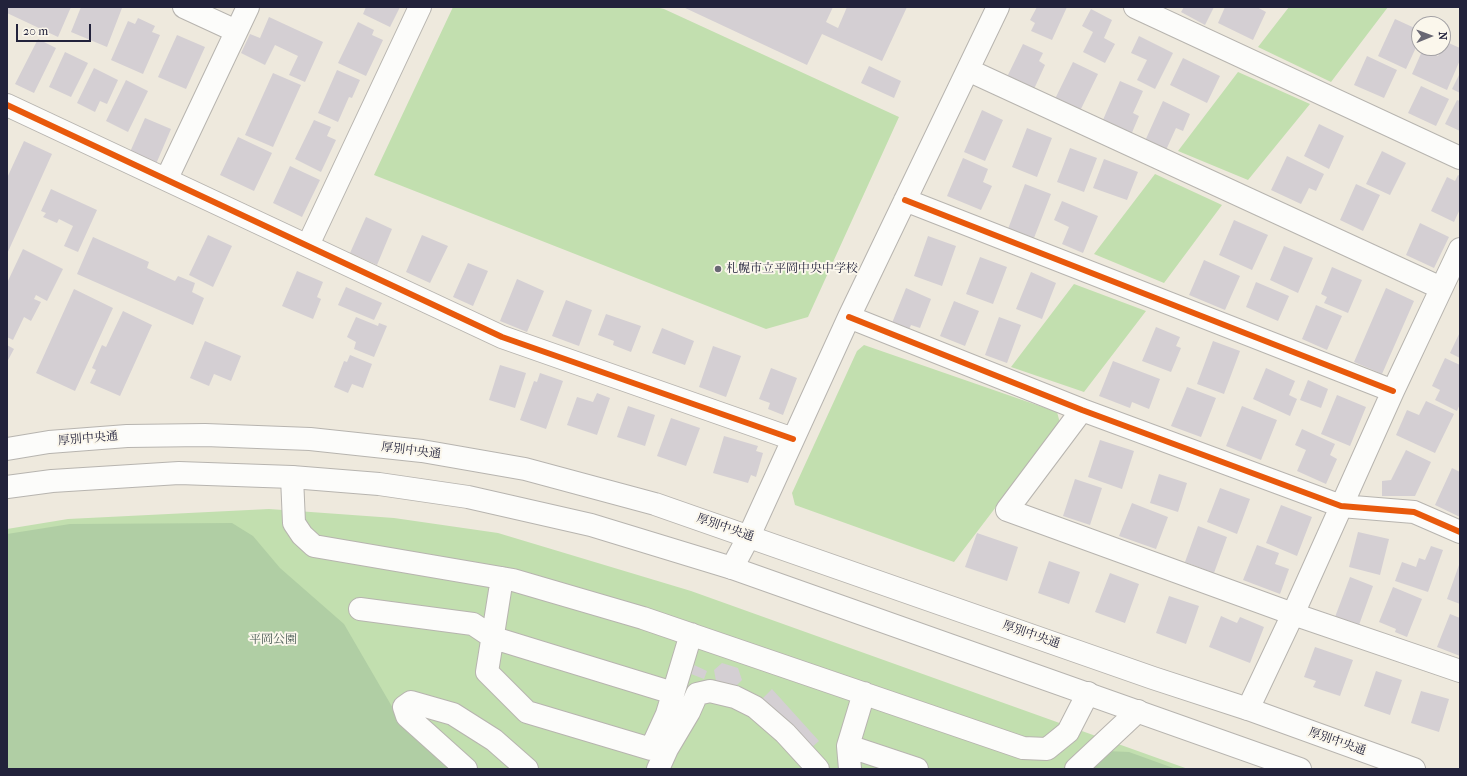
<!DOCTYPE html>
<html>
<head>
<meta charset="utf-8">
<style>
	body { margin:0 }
	#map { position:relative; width:1467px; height:776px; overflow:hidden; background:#eee9dd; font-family:"IM FELL French Canon",serif }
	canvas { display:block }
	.frame { position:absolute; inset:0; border:8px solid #22223b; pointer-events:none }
	.north { position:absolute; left:1411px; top:16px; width:40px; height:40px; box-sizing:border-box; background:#fbf7ec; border:1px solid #a4a2a5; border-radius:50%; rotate:89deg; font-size:11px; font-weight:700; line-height:16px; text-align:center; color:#22223b }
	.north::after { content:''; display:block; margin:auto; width:14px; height:18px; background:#696874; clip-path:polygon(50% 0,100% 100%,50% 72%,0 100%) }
	.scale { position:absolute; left:16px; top:24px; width:75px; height:18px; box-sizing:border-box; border:2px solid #22223b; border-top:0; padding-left:5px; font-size:12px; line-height:14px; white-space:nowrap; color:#22223b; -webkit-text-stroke:3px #fbf7ec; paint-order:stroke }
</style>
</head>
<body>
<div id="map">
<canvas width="1467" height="776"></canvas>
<div class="frame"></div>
<div class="north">N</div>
<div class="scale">20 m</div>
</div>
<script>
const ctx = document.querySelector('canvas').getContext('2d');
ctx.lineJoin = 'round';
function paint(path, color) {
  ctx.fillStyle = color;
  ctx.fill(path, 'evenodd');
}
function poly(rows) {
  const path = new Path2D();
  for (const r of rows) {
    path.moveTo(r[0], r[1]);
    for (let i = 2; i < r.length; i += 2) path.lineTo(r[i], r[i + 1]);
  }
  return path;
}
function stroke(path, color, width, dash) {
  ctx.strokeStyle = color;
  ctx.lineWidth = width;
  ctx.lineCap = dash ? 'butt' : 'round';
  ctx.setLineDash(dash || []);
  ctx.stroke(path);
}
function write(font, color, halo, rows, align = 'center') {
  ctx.font = font + ' "IM FELL French Canon","Noto Serif JP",serif';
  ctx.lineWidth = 4;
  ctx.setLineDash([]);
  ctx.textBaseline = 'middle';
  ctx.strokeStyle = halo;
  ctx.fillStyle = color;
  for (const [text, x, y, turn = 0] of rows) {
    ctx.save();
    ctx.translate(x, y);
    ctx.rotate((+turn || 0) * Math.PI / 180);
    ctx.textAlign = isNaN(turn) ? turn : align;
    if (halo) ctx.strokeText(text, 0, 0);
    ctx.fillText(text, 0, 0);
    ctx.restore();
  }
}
paint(poly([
	[453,7,655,7,664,9,899,117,808,317,766,329,374,175],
	[1289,7,1388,7,1331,82,1258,47],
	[1238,72,1310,104,1248,180,1178,151],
	[1155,174,1222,205,1164,283,1094,254],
	[1074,284,1146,311,1084,392,1011,367],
	[864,345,1057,412,1060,423,954,562,795,505,792,493,857,351],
	[269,509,394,518,498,533,691,591,1188,769,7,769,7,529,68,519]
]), '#c2dfaf');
paint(poly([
	[232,523,253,536,280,568,344,624,398,717,456,769,7,769,7,534,70,524],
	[1106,751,1129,752,1176,769,1086,769]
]), '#b0cea4');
paint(poly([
	[7,7,71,7,58,37,7,13],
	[81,7,122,8,107,47,71,32],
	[366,7,400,7,390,27,363,14],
	[683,7,833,7,826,22,838,28,847,7,907,7,882,61,822,34,807,65],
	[1037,7,1067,7,1052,40,1031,31,1035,23,1030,20],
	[1184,7,1214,7,1205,25,1181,12],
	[1225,7,1257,7,1266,12,1253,40,1218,23],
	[1091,9,1112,20,1104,38,1115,44,1105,63,1083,52,1093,32,1082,26],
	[269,17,323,42,305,82,289,75,298,56,275,45,265,65,241,53,250,34,260,38],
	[138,18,155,26,152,32,160,35,143,74,111,60,128,21,135,24],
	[1395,19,1419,30,1419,41,1406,69,1378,56],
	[358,22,374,30,372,35,383,40,366,76,338,63],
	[177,35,205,47,186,89,158,77],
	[1139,36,1173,53,1155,89,1137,80,1147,60,1131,53],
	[38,39,56,48,34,93,15,84],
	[1444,41,1460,48,1460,60,1447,90,1412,74,1423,49,1438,56,1443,48],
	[1023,44,1043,53,1039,61,1045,65,1034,89,1007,77],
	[65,52,88,63,71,97,49,87],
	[1367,56,1397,70,1384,98,1354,85],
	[1183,58,1220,76,1207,103,1170,85],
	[1073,62,1098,74,1080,111,1055,99],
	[869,66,901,81,894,98,861,83],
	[94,68,118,80,107,104,100,101,95,112,77,103],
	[337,70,360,80,352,98,349,97,338,122,318,113],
	[273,73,301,85,273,147,245,135],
	[1460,73,1460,93,1452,89],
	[126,80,148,91,128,132,106,121],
	[1120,81,1143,91,1133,113,1139,116,1131,135,1102,122],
	[1421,86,1449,99,1436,126,1408,113],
	[1457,100,1460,101,1460,131,1445,124],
	[1163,101,1190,114,1183,131,1176,128,1166,150,1145,141],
	[982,110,1003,120,985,161,964,152],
	[145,118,171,129,156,164,130,152],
	[314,120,331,127,327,136,336,140,321,172,295,159],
	[1319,124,1344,136,1329,169,1304,156],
	[1027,128,1052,138,1037,177,1012,167],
	[238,137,272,153,254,191,220,175],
	[24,141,52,154,7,254,7,178],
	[1070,148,1097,158,1084,192,1057,182],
	[1382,151,1406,163,1390,195,1366,184],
	[1287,156,1324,174,1316,191,1309,188,1301,204,1271,190],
	[963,158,988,169,983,182,992,186,981,210,947,196],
	[1104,159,1138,172,1127,200,1093,188],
	[290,166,320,180,302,217,273,203],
	[1458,175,1460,176,1460,209,1454,222,1431,211,1447,177,1455,181],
	[1025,184,1051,194,1034,238,1008,229],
	[1356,184,1380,195,1363,231,1340,220],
	[51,189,97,210,78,252,64,246,73,226,59,219,57,223,43,217,46,213,41,211],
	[1062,201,1098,216,1083,253,1062,244,1069,227,1054,220],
	[366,217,392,229,377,265,350,253],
	[1234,220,1268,235,1252,270,1219,255],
	[1420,223,1449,237,1434,268,1406,255],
	[208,235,232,246,213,287,189,275],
	[422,235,448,246,430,283,406,272],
	[928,236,956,246,942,286,914,276],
	[93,237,149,262,147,268,175,281,178,276,195,283,192,292,204,298,193,325,77,274],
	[1284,246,1313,258,1298,293,1270,280],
	[23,249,63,269,47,301,36,295,34,299,41,302,31,321,24,317,13,340,7,337,7,283],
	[980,257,1007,267,993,304,966,294],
	[1204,260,1240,276,1225,310,1189,295],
	[468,263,488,271,473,306,453,297],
	[1332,267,1362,280,1348,313,1324,303,1327,297,1321,294],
	[297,271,323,282,317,297,321,299,313,319,282,306],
	[1031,272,1056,283,1042,319,1016,309],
	[517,279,544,291,527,332,500,321],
	[1256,282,1289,296,1278,321,1246,307],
	[346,287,382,303,374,320,338,305],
	[906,288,931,299,920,328,911,325,909,330,892,323],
	[1386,288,1414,301,1382,374,1354,362],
	[74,289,113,308,75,391,36,373],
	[566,300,592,310,579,346,552,336],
	[954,301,979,311,965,346,940,336],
	[1316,305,1342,316,1327,350,1302,339],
	[123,311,152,325,120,396,90,383,96,370,92,368,102,345,106,347],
	[606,314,641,326,631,352,613,345,614,341,598,335],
	[356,317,378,326,379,323,387,326,374,357,354,349,356,342,347,337],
	[999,317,1021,325,1007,363,985,355],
	[1156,327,1180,337,1176,346,1181,348,1171,372,1142,361],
	[662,328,694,341,685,365,652,353],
	[1460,332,1460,358,1450,353],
	[205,341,241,356,231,381,214,374,209,386,190,378],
	[1213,341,1240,351,1224,394,1197,384],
	[7,345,14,349,7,362],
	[713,346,741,356,726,397,699,387],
	[350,355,372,364,363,388,352,384,348,393,334,387,344,361,347,362],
	[1445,358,1460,365,1460,404,1457,411,1435,400,1440,390,1432,386],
	[1113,361,1160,379,1149,409,1132,402,1130,408,1099,396],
	[500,365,526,373,515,408,489,400],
	[771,368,797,378,783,415,768,409,770,403,759,399],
	[1266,368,1295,381,1289,395,1297,399,1290,416,1253,399],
	[540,373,563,381,546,429,520,420,534,381,537,382],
	[1308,380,1328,389,1321,408,1300,400],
	[1187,387,1216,398,1201,437,1171,426],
	[597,393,610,398,597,435,567,425,577,397,593,402],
	[1337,395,1366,407,1350,446,1321,434],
	[1426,401,1454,414,1435,453,1396,435,1407,410,1419,415],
	[628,406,655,415,645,446,617,437],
	[1242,406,1277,420,1261,460,1226,446],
	[671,418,700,428,686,466,657,456],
	[1302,429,1335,444,1330,455,1337,459,1326,484,1297,471,1306,450,1295,445],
	[724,436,758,446,756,451,763,453,756,477,751,475,748,483,713,473],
	[1100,440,1134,451,1122,489,1088,477],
	[1406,450,1431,462,1415,496,1382,496,1382,481,1391,480],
	[1452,468,1460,472,1460,517,1435,505],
	[1159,474,1187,483,1178,512,1150,503],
	[1075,479,1102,488,1090,525,1063,516],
	[1220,488,1250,499,1237,534,1207,522],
	[1132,503,1168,517,1156,549,1119,536],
	[1281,505,1312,517,1297,556,1266,543],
	[1198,526,1227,537,1214,573,1185,562],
	[1358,532,1389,539,1380,575,1349,567],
	[977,533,1018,547,1007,581,965,567],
	[1257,545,1279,553,1275,564,1289,569,1280,594,1243,580],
	[1431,546,1443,550,1428,592,1395,581,1402,562,1416,567,1419,558,1425,560],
	[1049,561,1080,572,1069,604,1038,593],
	[1460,562,1460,604,1447,599],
	[1110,573,1139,584,1125,623,1095,612],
	[1350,577,1373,586,1359,625,1335,617],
	[1393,587,1422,599,1407,637,1395,632,1396,629,1379,622],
	[1169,596,1199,606,1186,644,1156,633],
	[1450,614,1460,618,1460,656,1437,647],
	[1221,616,1237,623,1240,617,1264,627,1250,663,1209,647],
	[1315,647,1353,660,1340,696,1313,687,1316,681,1304,677],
	[722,663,738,668,742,680,734,688,716,681,714,670],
	[694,665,707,671,704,679,691,674],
	[1376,671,1402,680,1390,715,1364,706],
	[772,689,819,741,810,749,760,701],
	[1421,691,1449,699,1439,732,1411,723]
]), '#d4cfd3');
const minor = poly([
	[184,7,236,31],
	[1135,7,1460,158],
	[968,70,1441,288],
	[7,105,502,337,793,439],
	[167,178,248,7],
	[905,200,1393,391],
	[308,245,420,7],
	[849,317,1082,410,1341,506,1414,512,1460,532],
	[1082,410,1007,510,1293,614,1460,671],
	[292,477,294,523,302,535,314,546,513,580,643,618,1023,748,1047,749,1068,732,1088,693],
	[732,568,749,536,849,317,998,7],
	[502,578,487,672,527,712,651,749,667,714,691,634],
	[360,609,473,624,494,638,673,693],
	[1248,709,1293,614,1393,391,1460,249],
	[848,746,917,769],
	[466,769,407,716,404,707,411,702,453,714,494,740,527,769],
	[658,769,667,749,689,712,697,694,710,691,735,697,755,707,785,733,818,769],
	[850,769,848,746,864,693],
	[1076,769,1138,711]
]);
const major = poly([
	[7,449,49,442,127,436,205,435,310,439,422,451,525,469,655,504,1153,678,1248,709,1414,769],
	[7,487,52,481,179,473,292,477,379,484,468,497,591,525,732,568,1300,769]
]);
stroke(minor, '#b7b4af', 24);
stroke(major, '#b7b4af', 24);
stroke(minor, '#fcfcfa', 22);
stroke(major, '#fcfcfa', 22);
stroke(poly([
	[7,105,502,337,793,439],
	[905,200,1393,391],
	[849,317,1082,410,1341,506,1414,512,1460,532]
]), '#e8590c', 6);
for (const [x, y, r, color] of [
	[718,269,4,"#696874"]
]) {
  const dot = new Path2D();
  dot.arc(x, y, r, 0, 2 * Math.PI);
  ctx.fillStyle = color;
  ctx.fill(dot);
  stroke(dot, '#fbf7ec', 1.5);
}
write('12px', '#22223b', '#fbf7ec', [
	["札幌市立平岡中央中学校",726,269]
], 'left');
write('12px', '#22223b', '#fbf7ec', [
	["厚別中央通",88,439,-5],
	["厚別中央通",411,451,7],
	["厚別中央通",725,528,19],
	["厚別中央通",1031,635,19],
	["厚別中央通",1337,742,19]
]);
write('12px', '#475853', '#fbf7ec', [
	["平岡公園",273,640]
]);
</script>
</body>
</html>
